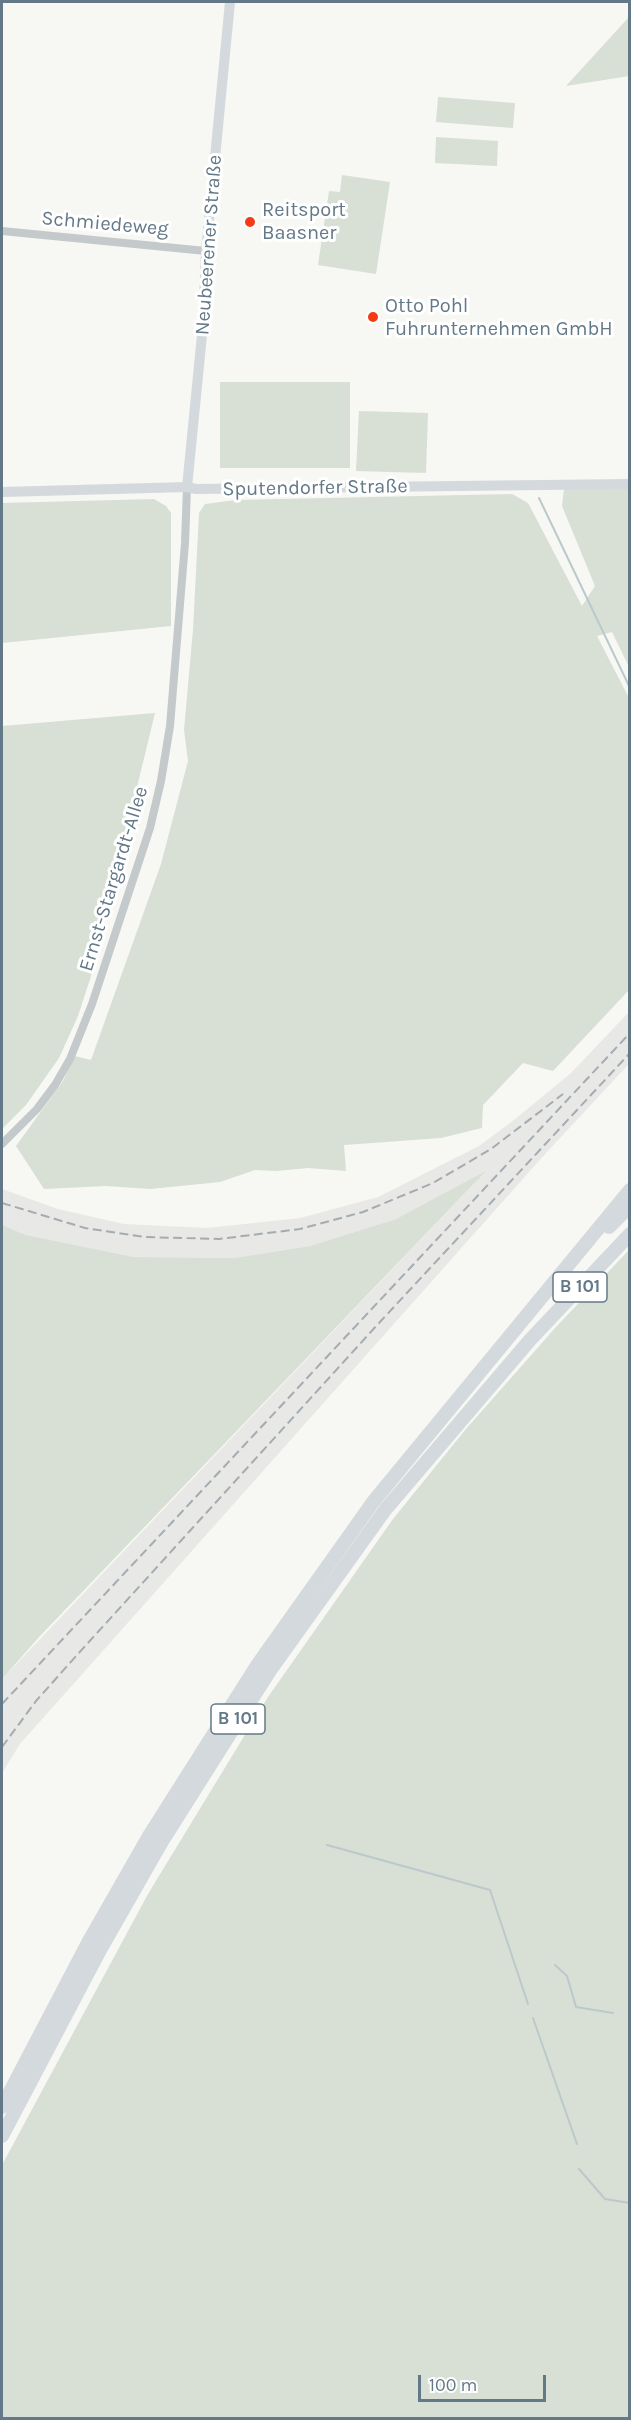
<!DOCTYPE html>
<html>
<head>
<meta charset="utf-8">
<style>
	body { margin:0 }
	#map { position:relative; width:631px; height:2420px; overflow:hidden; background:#f7f7f3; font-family:Karla,sans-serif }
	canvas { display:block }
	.frame { position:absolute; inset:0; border:3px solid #637987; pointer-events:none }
	.scale { position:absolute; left:418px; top:2375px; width:128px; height:27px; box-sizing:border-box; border:3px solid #637987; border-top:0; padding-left:8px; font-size:18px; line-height:21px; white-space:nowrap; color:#637987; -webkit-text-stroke:4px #fff; paint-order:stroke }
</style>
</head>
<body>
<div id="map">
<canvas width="631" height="2420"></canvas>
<div class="frame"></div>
<div class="scale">100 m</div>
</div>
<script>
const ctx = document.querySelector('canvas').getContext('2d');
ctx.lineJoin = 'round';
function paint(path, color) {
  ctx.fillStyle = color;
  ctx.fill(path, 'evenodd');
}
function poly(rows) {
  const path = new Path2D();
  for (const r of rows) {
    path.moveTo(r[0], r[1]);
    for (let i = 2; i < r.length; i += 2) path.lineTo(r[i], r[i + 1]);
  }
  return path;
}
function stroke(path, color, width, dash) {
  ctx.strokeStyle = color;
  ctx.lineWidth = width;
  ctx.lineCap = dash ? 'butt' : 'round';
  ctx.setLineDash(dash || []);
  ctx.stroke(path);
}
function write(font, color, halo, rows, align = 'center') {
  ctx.font = font + ' Karla,sans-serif';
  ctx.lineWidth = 6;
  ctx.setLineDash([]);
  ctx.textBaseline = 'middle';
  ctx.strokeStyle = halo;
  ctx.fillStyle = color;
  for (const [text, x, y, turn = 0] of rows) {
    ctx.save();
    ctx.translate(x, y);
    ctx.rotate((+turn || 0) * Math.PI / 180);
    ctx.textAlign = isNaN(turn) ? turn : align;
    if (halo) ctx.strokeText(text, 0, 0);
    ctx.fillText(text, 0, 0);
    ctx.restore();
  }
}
paint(poly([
	[629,1012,629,1064,546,1153,20,1744,2,1773,2,1679,484,1173,396,1219,310,1246,234,1258,134,1257,26,1235,2,1225,2,1189,58,1209,124,1224,207,1228,300,1218,378,1197,479,1146,514,1120,571,1073]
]), '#e8e8e6');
paint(poly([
	[629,17,629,76,566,86],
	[438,97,515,103,513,128,436,122],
	[436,137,498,141,497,166,435,163],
	[342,175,390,182,376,274,318,265,329,191,340,192],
	[220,382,350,382,350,468,220,468],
	[359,411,428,413,426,473,356,471],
	[629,488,629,667,612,632,597,636,629,698,629,990,553,1071,523,1063,483,1105,482,1128,441,1138,344,1145,346,1171,308,1168,276,1171,255,1170,220,1182,150,1189,106,1186,44,1189,16,1146,63,1081,75,1056,91,1060,161,864,188,761,184,730,193,630,199,513,205,504,236,500,512,494,528,503,582,606,595,586,562,506,564,489],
	[154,499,166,506,171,513,171,626,2,643,2,503],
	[155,713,91,976,78,1016,59,1058,26,1105,2,1129,2,726],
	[486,1171,40,1636,2,1679,2,1225,26,1235,134,1257,234,1258,310,1246,396,1219],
	[629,1250,629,2418,2,2418,2,2165,148,1894,268,1697,393,1519,466,1429,556,1327]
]), '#d8dfd4');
stroke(poly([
	[539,498,630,688],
	[327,1845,490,1890,528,2004],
	[555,1965,567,1976,576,2007,613,2013],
	[533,2018,577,2144],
	[579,2169,605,2199,630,2203]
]), '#bbc9cd', 2);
stroke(poly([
	[2,231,206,251],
	[2,1144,37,1109,55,1085,70,1059,92,1004,150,828,161,781,170,726,185,543,187,487]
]), '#c4c9cc', 8);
stroke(poly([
	[187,487,203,325,206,251,230,2],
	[2,492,187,487,196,489,630,484]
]), '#d4d9dd', 10);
stroke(poly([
	[609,1227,630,1206],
	[2,2107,89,1941,149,1836,258,1664,373,1502,630,1190],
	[2,2136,100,1950,161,1843,269,1672,385,1510,530,1340,630,1234]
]), '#d4d9dd', 14);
stroke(poly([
	[2,1203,85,1228,145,1237,219,1239,300,1229,363,1212,433,1183,491,1149,563,1094],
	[2,1704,630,1033],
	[2,1747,36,1701,77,1655,379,1323,630,1053]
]), '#a4acb1', 2, [9, 4.5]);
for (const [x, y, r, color] of [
	[250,222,6,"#f43b16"],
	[373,317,6,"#f43b16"]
]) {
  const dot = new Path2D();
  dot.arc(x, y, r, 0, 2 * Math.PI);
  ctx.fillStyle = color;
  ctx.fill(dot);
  stroke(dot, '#fff', 2);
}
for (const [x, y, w] of [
	[580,1287,54],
	[238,1719,54]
]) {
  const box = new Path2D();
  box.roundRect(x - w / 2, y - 15, w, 30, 4.5);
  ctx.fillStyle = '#fff';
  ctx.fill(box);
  stroke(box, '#637987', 1.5);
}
write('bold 18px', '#637987', null, [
	["B 101",580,1287],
	["B 101",238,1719]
]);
write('20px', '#637987', '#fff', [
	["Reitsport",262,210],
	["Baasner",262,233],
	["Otto Pohl",385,306],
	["Fuhrunternehmen GmbH",385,329]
], 'left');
write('20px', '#637987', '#fff', [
	["Schmiedeweg",105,224,5],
	["Neubeerener Straße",209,245,-86],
	["Sputendorfer Straße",315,488,-1],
	["Ernst-Stargardt-Allee",114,879,-73]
]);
</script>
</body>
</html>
